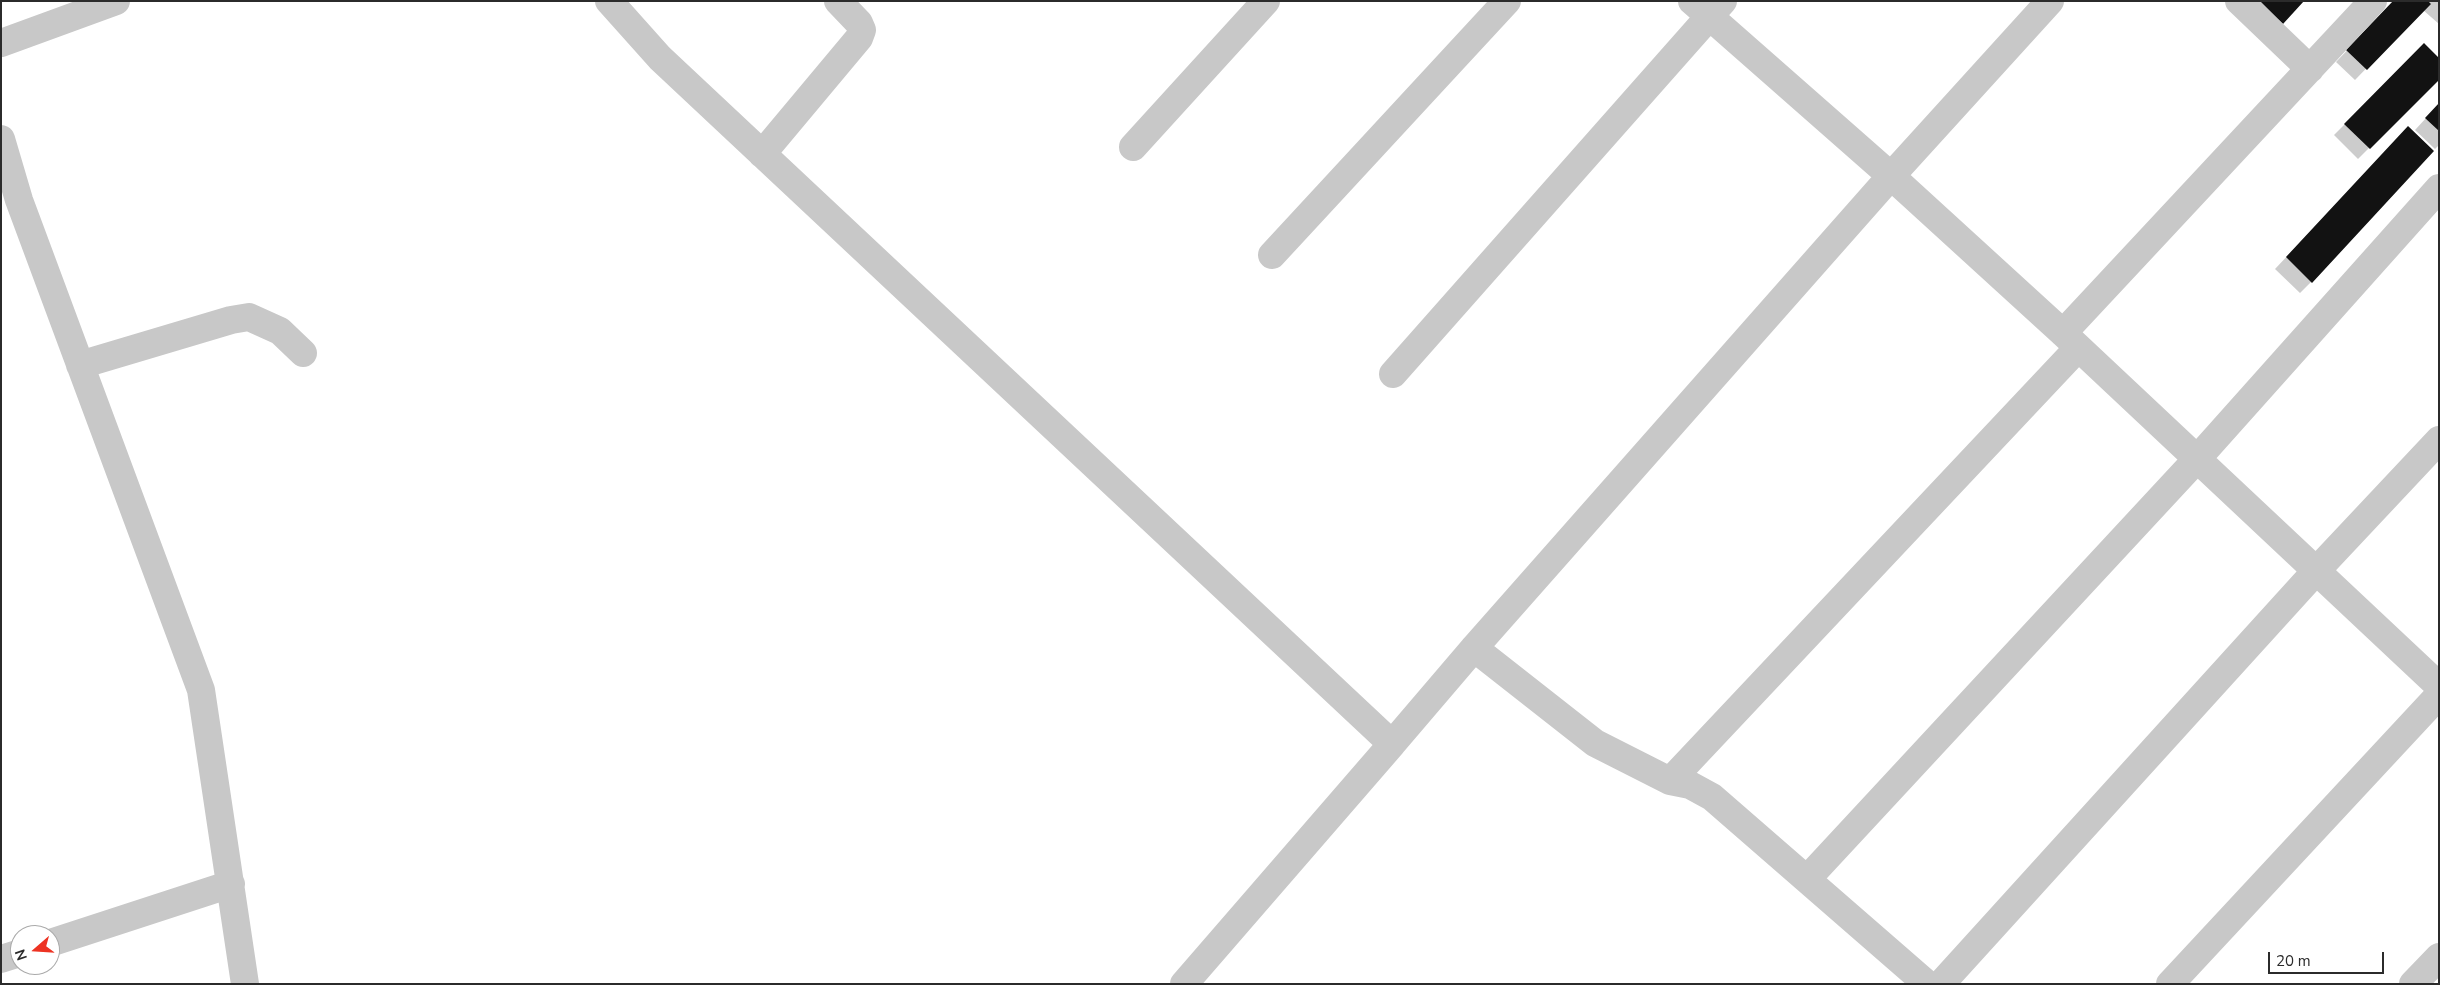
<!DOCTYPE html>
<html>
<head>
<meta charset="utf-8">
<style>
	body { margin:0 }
	#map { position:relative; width:2440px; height:985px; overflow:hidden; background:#fff; font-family:"Nunito Sans",sans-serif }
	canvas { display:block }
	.frame { position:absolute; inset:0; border:2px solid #2b2b2b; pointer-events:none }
	.north { position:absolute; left:10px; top:925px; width:50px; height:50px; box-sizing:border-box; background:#fff; border:1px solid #aaa; border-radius:50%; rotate:251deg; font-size:14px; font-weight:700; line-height:20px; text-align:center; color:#2b2b2b }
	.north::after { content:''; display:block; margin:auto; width:18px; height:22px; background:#ed3323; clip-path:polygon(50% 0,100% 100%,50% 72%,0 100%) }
	.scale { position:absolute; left:2268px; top:952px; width:116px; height:22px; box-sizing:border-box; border:2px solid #2b2b2b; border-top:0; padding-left:6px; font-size:15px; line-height:18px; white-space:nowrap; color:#2b2b2b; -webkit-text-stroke:4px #fff; paint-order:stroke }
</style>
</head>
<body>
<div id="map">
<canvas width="2440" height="985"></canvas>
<div class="frame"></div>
<div class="north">N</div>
<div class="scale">20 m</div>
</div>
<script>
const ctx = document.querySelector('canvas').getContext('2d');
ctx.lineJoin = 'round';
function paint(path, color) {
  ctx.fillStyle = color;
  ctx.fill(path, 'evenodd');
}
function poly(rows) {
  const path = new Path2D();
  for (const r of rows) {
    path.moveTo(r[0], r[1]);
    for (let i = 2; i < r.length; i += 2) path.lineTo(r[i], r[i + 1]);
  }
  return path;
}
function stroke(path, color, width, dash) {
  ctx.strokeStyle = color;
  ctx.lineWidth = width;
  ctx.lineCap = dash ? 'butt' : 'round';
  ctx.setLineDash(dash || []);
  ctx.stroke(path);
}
paint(poly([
	[2227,1,2302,1,2267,39],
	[2394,1,2439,1,2439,24,2423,10,2355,80,2336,62],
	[2424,45,2439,78,2358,159,2334,135],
	[2439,104,2439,145,2435,149,2415,130],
	[2397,139,2311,282,2300,293,2275,269]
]), '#0003');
paint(poly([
	[2260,1,2304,1,2283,24],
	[2393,1,2428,1,2431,4,2367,70,2346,50],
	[2424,43,2439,58,2439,80,2370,149,2344,124],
	[2439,103,2439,131,2425,118],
	[2408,126,2434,151,2312,283,2286,257]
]), '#121212');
stroke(poly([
	[609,1,660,58,1392,744,1474,648,1891,176,2050,1],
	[1692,1,1891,176,2063,333,2439,686],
	[2239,1,2310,69],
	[1,43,116,1],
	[1,139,19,200,201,690,245,984],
	[1133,147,1266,1],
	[762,154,859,38,862,30,859,23,838,1],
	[1272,255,1507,1],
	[2063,333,2373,1],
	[80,365,231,320,249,317,280,331,303,353],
	[1393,374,1723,1],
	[1474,648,1595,743,1670,781,1690,785,1712,797,1927,984],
	[1670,781,2078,348],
	[1808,878,2197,459,2439,188],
	[50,943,231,884],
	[1,959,20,953],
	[1184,984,1392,744],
	[1941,984,2316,571,2439,440],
	[2170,984,2439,695],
	[2413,984,2439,957]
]), '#c8c8c8', 28);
</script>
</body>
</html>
